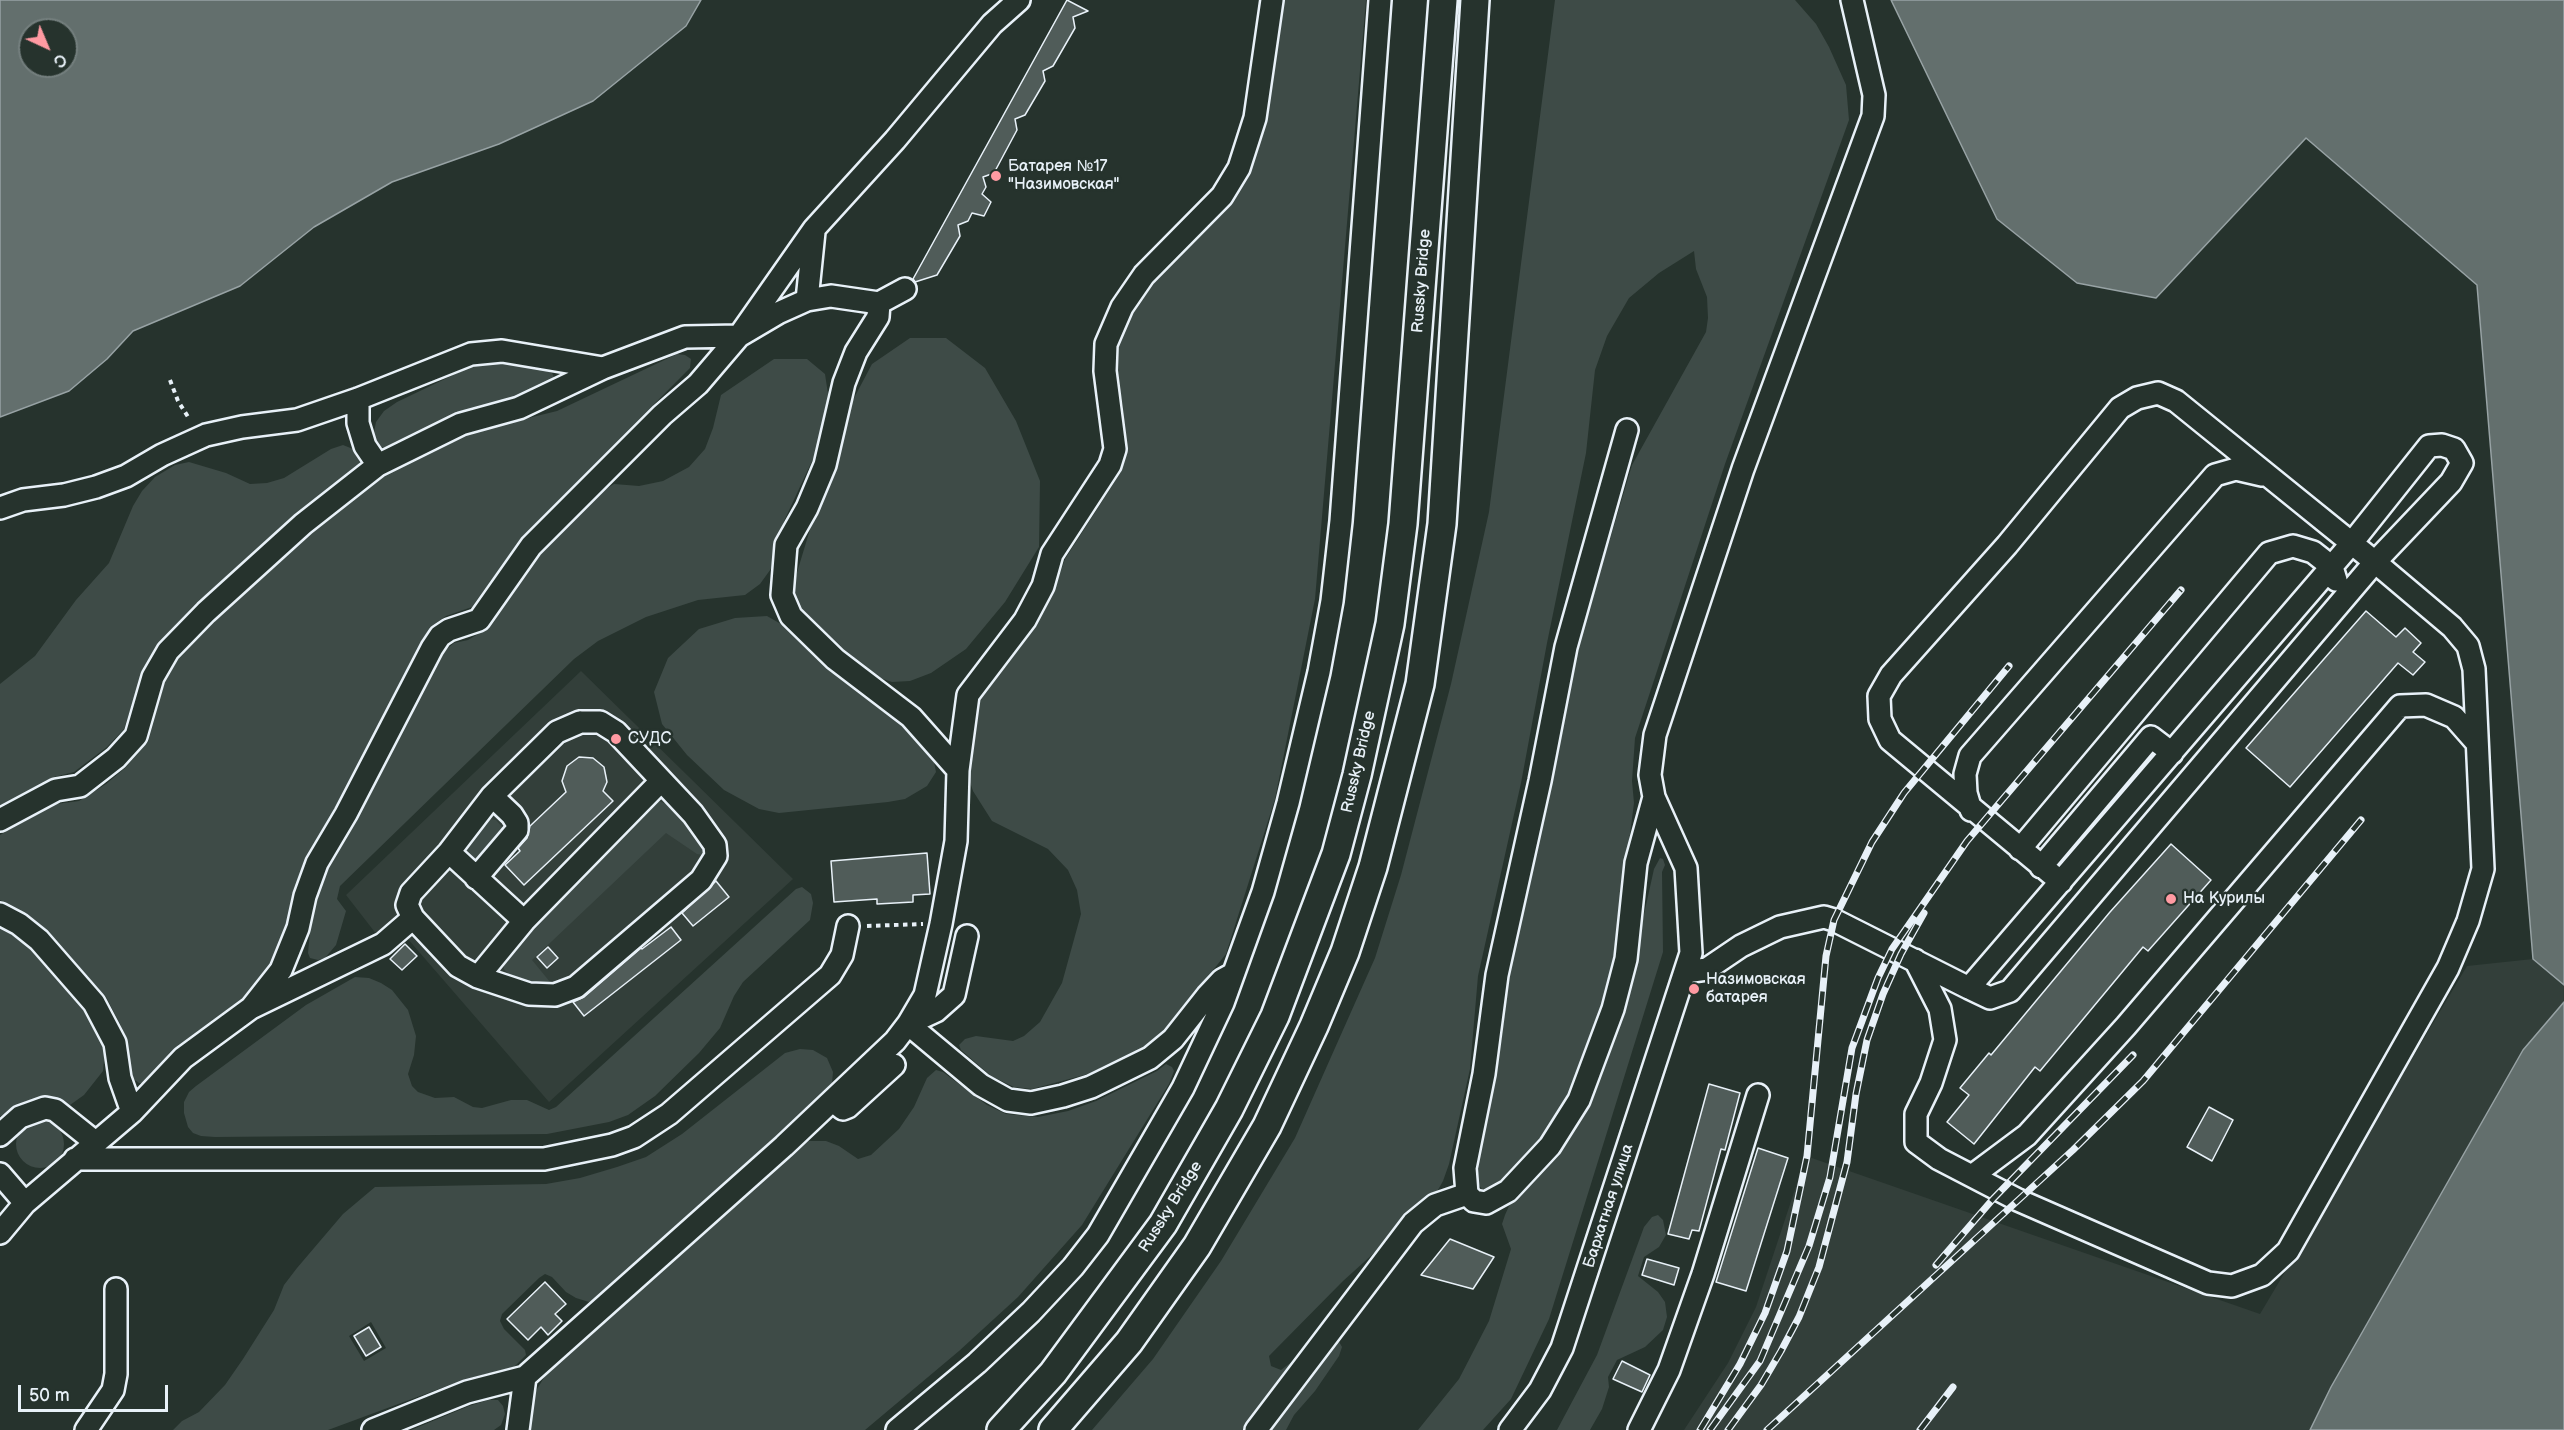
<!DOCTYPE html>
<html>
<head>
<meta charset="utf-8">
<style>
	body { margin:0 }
	#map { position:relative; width:2564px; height:1430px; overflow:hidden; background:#26332d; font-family:"Balsamiq Sans",sans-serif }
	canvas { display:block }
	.north { position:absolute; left:18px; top:18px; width:60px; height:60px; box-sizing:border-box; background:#26332d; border:2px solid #747f7e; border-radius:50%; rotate:136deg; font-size:16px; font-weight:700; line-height:24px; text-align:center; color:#e8f1f8 }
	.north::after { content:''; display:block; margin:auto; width:21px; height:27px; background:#ff9aa2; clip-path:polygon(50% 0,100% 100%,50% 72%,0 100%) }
	.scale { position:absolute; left:18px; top:1385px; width:150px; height:27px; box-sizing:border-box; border:3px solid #e8f1f8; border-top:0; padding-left:8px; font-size:18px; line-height:21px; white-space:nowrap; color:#e8f1f8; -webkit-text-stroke:4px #26332d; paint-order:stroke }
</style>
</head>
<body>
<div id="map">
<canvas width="2564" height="1430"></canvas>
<div class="north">С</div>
<div class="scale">50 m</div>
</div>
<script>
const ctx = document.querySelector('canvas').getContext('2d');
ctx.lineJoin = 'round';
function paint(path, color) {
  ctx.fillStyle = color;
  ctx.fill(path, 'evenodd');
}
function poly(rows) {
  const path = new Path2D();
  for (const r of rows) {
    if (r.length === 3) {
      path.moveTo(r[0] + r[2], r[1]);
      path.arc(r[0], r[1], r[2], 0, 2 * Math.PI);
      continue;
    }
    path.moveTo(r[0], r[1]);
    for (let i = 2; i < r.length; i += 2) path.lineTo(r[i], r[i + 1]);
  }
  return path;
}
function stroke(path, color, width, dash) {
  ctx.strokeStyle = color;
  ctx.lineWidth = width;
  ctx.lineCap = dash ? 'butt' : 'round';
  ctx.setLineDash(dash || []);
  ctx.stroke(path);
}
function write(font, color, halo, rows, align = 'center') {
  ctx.font = font + ' "Balsamiq Sans",sans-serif';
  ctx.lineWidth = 5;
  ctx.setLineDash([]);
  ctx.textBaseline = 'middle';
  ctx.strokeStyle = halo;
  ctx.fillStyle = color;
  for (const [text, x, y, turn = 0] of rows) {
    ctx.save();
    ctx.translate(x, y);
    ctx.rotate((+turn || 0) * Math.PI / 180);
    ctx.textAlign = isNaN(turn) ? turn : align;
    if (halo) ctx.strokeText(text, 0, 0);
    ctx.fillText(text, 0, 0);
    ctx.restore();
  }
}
paint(poly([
	[581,671,793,879,549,1102,407,938,391,953,346,895],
	[2533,959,2564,985,2564,1002,2523,1050,2331,1387,2310,1430,1684,1430,1728,1363,1756,1307,1806,1156,2260,1314,2467,966]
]), '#333f3a');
paint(poly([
	[1284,0,1366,0,1315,599,1275,799,1226,954,1165,1030,1144,1047,1088,1074,1032,1089,1014,1087,991,1076,961,1050,959,1045,965,1039,976,1036,1013,1041,1024,1036,1040,1022,1062,983,1081,914,1077,890,1068,870,1048,849,992,821,973,791,968,776,975,711,979,698,1035,626,1054,591,1065,559,1121,472,1126,454,1123,406,1116,373,1119,345,1133,312,1155,282,1228,205,1249,173,1266,121],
	[1555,0,1795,0,1816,24,1829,47,1846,85,1849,120,1725,464,1635,738,1632,781,1634,803,1614,959,1604,1006,1580,1071,1558,1117,1543,1139,1512,1173,1491,1188,1482,1189,1476,1182,1476,1170,1502,1036,1508,977,1550,788,1577,650,1632,465,1706,332,1708,318,1707,297,1696,269,1694,251,1659,273,1629,298,1607,336,1595,370,1586,453,1547,643,1521,783,1478,976,1470,1069,1449,1164,1443,1181,1434,1197,1414,1217,1343,1281,1269,1356,1271,1366,1281,1370,1327,1335,1336,1336,1342,1347,1339,1356,1315,1391,1294,1415,1286,1430,1092,1430,1153,1359,1221,1261,1295,1138,1375,958,1401,875,1451,684,1489,512],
	[910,338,946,338,985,368,1016,421,1040,481,1039,547,1005,602,966,649,931,673,910,681,892,682,877,677,839,651,801,611,792,589,844,417,872,364],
	[677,354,685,355,691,359,690,368,521,538,472,607,446,616,433,625,420,643,336,809,300,873,294,892,292,928,285,969,149,1083,139,1083,132,1078,127,1044,120,1024,106,997,49,934,28,916,0,900,0,835,56,804,79,801,106,784,125,768,148,742,165,681,178,659,212,621,310,533,395,467,463,434,557,411],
	[774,359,807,359,825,374,828,394,820,444,784,521,773,566,760,584,745,595,698,600,646,617,598,641,574,659,340,886,337,899,346,911,336,945,325,958,318,960,310,958,308,953,313,900,327,866,437,657,454,643,468,640,488,628,539,553,603,491,614,484,639,486,663,481,689,467,705,449,713,428,721,395],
	[499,362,545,370,552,373,554,377,552,381,514,399,457,415,389,448,378,447,374,443,373,438,376,422,384,411,397,402,472,366],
	[343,445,353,449,360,460,359,467,296,516,198,604,159,643,142,673,124,729,107,747,74,772,54,777,0,806,0,684,35,656,76,600,109,563,133,506,142,491,155,477,175,465,189,462,226,473,250,484,267,483,284,478,331,449],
	[767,616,788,628,838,673,905,725,934,762,936,772,927,786,905,799,888,802,779,813,759,809,724,790,687,755,662,724,654,692,668,658,699,629,735,618],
	[658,801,676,807,705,843,706,852,703,855,697,854,666,833,532,960,550,982,550,987,516,983,504,969,504,958,530,926,582,877,651,803],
	[489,819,496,820,503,828,504,833,479,860,474,861,468,858,464,849,484,820],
	[1660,858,1663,859,1665,865,1662,872,1663,952,1549,1319,1511,1399,1483,1430,1418,1430,1459,1379,1489,1321,1511,1249,1502,1224,1505,1215,1509,1206,1559,1152,1589,1104,1623,1009,1654,869],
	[802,887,811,894,813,903,810,920,743,982,734,996,720,1028,699,1053,655,1096,628,1115,609,1122,547,1134,215,1137,201,1136,193,1133,188,1127,184,1113,184,1102,189,1092,196,1086,306,1005,355,977,369,978,381,983,392,990,408,1010,416,1036,414,1055,408,1074,412,1086,418,1092,435,1098,454,1097,473,1107,482,1108,511,1100,527,1100,549,1110,556,1107,796,889],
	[0,927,13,934,31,949,84,1009,97,1029,105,1049,103,1071,84,1095,70,1105,58,1099,26,1101,6,1115,0,1116],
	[800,1049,813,1050,827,1058,833,1072,832,1083,825,1092,597,1299,589,1302,576,1298,566,1292,552,1277,545,1274,539,1278,502,1314,500,1321,504,1329,525,1350,526,1355,514,1367,466,1379,328,1430,173,1430,182,1421,199,1412,225,1385,243,1359,274,1310,284,1285,297,1268,343,1214,375,1187,546,1184,580,1178,617,1167,646,1157,682,1134,785,1053],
	[371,1322,386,1348,364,1361,349,1336],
	[1166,1064,1172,1067,1174,1071,1169,1084,1082,1225,1018,1297,959,1351,865,1430,530,1430,534,1394,548,1371,796,1148,808,1141,826,1141,839,1146,858,1159,871,1155,899,1129,914,1107,927,1078,936,1070,943,1072,987,1105,1006,1114,1038,1117,1068,1111,1096,1101,1157,1071],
	[40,1144,24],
	[1658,1215,1663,1220,1666,1235,1659,1247,1644,1257,1638,1276,1658,1292,1665,1302,1667,1317,1663,1330,1645,1347,1617,1360,1608,1377,1609,1387,1602,1409,1590,1430,1557,1430,1597,1355,1644,1227,1652,1217],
	[488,1400,498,1400,503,1406,505,1414,501,1425,494,1430,411,1430,469,1406]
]), '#3e4b47');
const water = poly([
	[0,0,701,0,686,26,593,101,499,144,392,182,314,227,240,286,133,331,107,359,69,391,0,417,0,0],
	[30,30,66,30,66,66,30,66,30,30],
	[1891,0,2564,0,2564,985,2533,959,2477,285,2306,138,2156,298,2077,283,1997,219,1891,0],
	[2564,1002,2564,1430,2310,1430,2331,1387,2523,1050,2564,1002]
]);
paint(water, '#636f6d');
stroke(water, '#98a3a5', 1.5);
const building = poly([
	[1067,0,1088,11,1073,17,1075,28,1053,66,1043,71,1045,81,1025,115,1015,119,1017,130,994,173,983,177,986,187,982,194,991,202,984,216,972,213,968,221,958,225,960,236,937,275,915,282,913,279,1067,0],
	[2366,611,2396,637,2405,628,2421,643,2413,652,2425,662,2413,675,2398,663,2290,787,2246,748,2366,611],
	[579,757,593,758,604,767,607,782,603,791,613,801,524,885,505,865,520,851,518,848,527,838,530,826,566,792,562,781,567,766,579,757],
	[2171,844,2211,880,2148,951,2143,947,2040,1071,2035,1067,1974,1144,1947,1122,1969,1095,1960,1088,1989,1053,1991,1055,2110,912,2171,844],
	[927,853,930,894,913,895,913,902,877,904,877,899,834,902,831,861,927,853],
	[716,881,729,897,693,926,682,913,716,881],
	[671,927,681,940,584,1016,573,1002,584,997,641,948,642,949,671,927],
	[405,944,417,956,402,970,390,959,405,944],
	[548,947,558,958,547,968,537,957,548,947],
	[1709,1084,1740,1093,1725,1150,1721,1149,1699,1231,1692,1230,1689,1239,1668,1234,1709,1084],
	[2209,1107,2233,1120,2212,1161,2187,1147,2209,1107],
	[1758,1148,1788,1158,1746,1291,1716,1282,1758,1148],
	[1450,1239,1494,1257,1473,1289,1421,1275,1450,1239],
	[1647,1259,1679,1268,1674,1285,1642,1275,1647,1259],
	[545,1282,566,1304,555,1314,562,1321,548,1335,541,1327,528,1340,507,1319,545,1282],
	[369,1327,381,1347,366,1356,354,1336,369,1327],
	[1622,1361,1650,1375,1642,1392,1613,1379,1622,1361]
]);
paint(building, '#505c59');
stroke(building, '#e8f1f8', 1.5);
const minor = poly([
	[807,300,814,232],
	[879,303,878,317,856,352,844,383,825,465,807,508,786,545,782,595,791,616,835,659,911,717,958,770],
	[358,399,358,423,365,446,378,465],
	[1627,430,1566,647,1540,781,1497,975,1484,1074,1465,1168,1467,1194,1474,1201,1486,1203,1508,1191,1550,1146,1579,1100,1613,1009,1626,959,1636,863,1654,797],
	[0,508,23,500,64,495,96,487,126,476,162,455,206,435,242,427,297,420,358,399,471,354,502,351,603,368],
	[580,722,600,722,616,732,693,814,715,845,716,856,701,880,576,987,555,995,529,994,478,977,458,966,413,918,407,905,411,893,449,852,492,796,557,732,580,722],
	[1971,810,1966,793,1965,774,1970,756,2215,475,2236,469,2262,475],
	[0,820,56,790,80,786,116,758,136,736,153,677,168,651,206,612,303,524,378,465,461,424,519,408,603,368,685,337,739,336,814,229,895,140,992,24,1019,0],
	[2020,849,2269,553,2293,546,2313,552,2332,567,2336,580],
	[449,852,524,921],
	[2041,867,2151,737,2172,753],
	[476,878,517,830,517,823,512,815,492,796],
	[0,914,19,924,39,940,94,1003,115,1043,120,1078,132,1112],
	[1915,960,1940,1009,1945,1040,1931,1083,1916,1114,1916,1142,1939,1159,2018,1200,2208,1283,2232,1286,2262,1275,2288,1251,2448,968,2468,921,2483,869,2474,669,2468,646,2452,627,2375,562,2176,401,2158,393,2137,398,2120,408,2007,545,1891,675,1879,696,1880,719,1890,740,2061,882],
	[1685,972,1707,969,1741,946,1780,927,1824,917,1834,920,1969,988,1990,998,2010,991,2375,562,2451,482,2462,463,2454,449,2442,445,2429,446,2351,544,1969,988],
	[478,977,524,921,661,781],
	[251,1008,281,970,298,928,305,896,317,863,346,814,432,648,440,636,449,630,479,620,531,546,662,415,698,384,739,336,778,313,807,300,831,296,879,303,905,289],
	[908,1024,981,1085,1008,1100,1031,1103,1063,1096,1091,1087,1150,1058,1173,1039,1207,996,1222,980,1233,974],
	[908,1024,936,1011,954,995,967,936],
	[833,1101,843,1109,848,1107,894,1065],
	[0,1135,20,1117,45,1108,55,1110,95,1142],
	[75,1159,544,1159,612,1145,634,1137,669,1114,830,975,842,955,848,926],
	[0,1174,25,1203],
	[1972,1176,2027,1135,2126,1026,2400,706,2426,705,2454,717,2476,742],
	[0,1233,25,1203,132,1112,183,1058,251,1008,383,944,413,918],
	[86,1430,113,1390,116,1374,116,1289],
	[373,1430,467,1392,525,1377,784,1146,895,1041,908,1024,925,995,941,924,956,841,958,770,968,695,1025,620,1043,586,1052,554,1110,465,1115,449,1105,371,1106,344,1122,307,1144,275,1222,196,1239,168,1255,118,1272,0],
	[518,1430,525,1377],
	[897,1430,977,1363,1031,1312,1073,1267,1098,1235,1183,1088,1223,1003,1263,892,1288,803,1319,672,1332,601,1341,521,1380,0],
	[1256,1430,1413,1223,1435,1205,1467,1194],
	[1510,1430,1540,1390,1562,1348,1691,953,1686,868,1654,797,1650,775,1655,735,1743,469,1873,116,1874,95,1852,0],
	[1639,1430,1669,1370,1703,1274,1758,1095]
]);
const major = poly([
	[1001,1430,1053,1373,1163,1224,1229,1109,1275,1016,1336,854,1357,775,1390,624,1403,524,1443,0],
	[1053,1430,1129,1342,1197,1246,1267,1126,1314,1026,1345,952,1373,867,1420,684,1442,524,1475,0]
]);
stroke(minor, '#e8f1f8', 26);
stroke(major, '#e8f1f8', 32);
stroke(poly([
	[170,380,178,401,190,420],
	[867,926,923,924]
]), '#e8f1f8', 4, [4.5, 4.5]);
stroke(minor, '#26332d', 21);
stroke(major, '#26332d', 27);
const rail = poly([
	[1936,1265,1993,1199,2133,1055],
	[1700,1430,1740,1364,1765,1313,1787,1251,1807,1156,1826,956,1834,920,1872,842,1904,793,2009,666],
	[1710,1430,1760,1361,1809,1246,1830,1177,1852,1048,1878,978,1892,949,1967,841,2181,590],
	[1728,1430,1761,1385,1781,1351,1799,1317,1819,1267,1847,1162,1856,1094,1867,1040,1883,994,1901,954,1924,913],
	[1767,1430,2073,1150,2143,1081,2361,820],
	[1920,1430,1953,1387]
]);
stroke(rail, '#e8f1f8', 7);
stroke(rail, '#26332d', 4.5, [14]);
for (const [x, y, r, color] of [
	[996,176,6,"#ff9aa2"],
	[616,739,6,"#ff9aa2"],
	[2171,899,6,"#ff9aa2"],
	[1694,989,6,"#ff9aa2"]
]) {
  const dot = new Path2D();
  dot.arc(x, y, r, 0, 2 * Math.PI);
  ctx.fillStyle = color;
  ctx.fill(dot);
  stroke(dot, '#26332d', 2);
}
write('16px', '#e8f1f8', '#26332d', [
	["Батарея №17",1008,167],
	["\"Назимовская\"",1008,185],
	["СУДС",628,739],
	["На Курилы",2183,899],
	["Назимовская",1706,980],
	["батарея",1706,998]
], 'left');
write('16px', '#e8f1f8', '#26332d', [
	["Russky Bridge",1422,281,-86],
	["Russky Bridge",1359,762,-77],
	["Бархатная улица",1609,1206,-72],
	["Russky Bridge",1171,1207,-58]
]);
</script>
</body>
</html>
